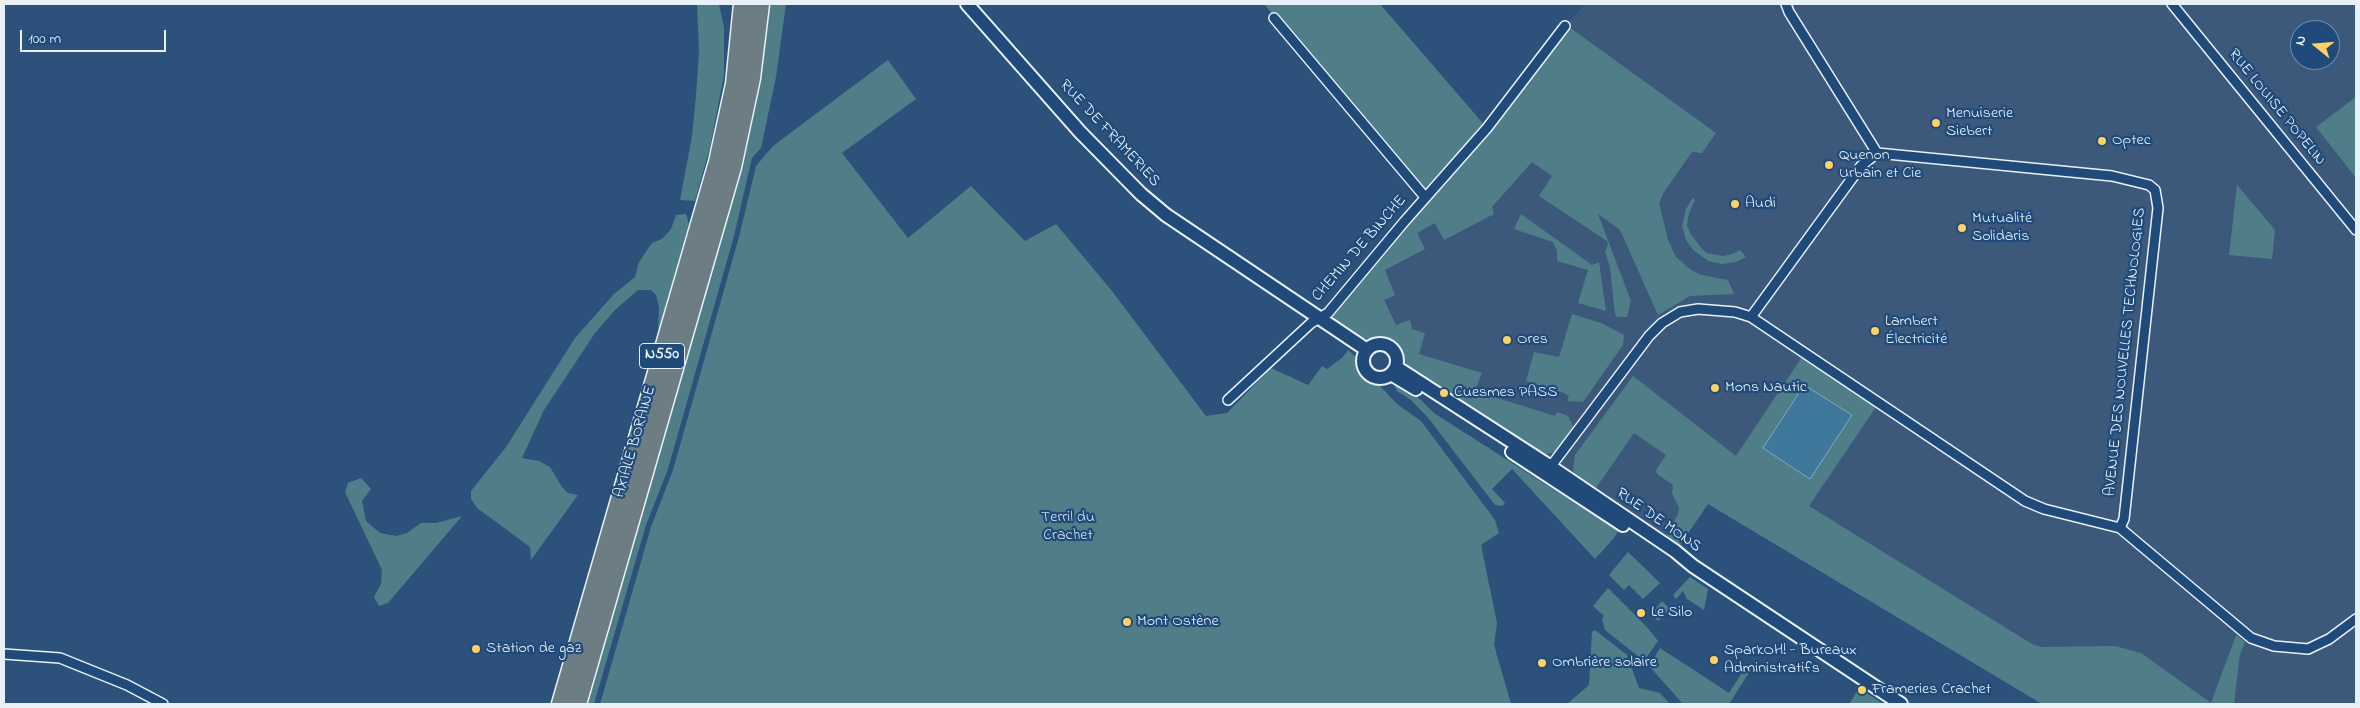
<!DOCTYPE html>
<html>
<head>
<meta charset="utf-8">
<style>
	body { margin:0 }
	#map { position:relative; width:2360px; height:708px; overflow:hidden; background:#2c517b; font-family:"Indie Flower",sans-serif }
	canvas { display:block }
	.frame { position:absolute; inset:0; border:5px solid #e8f1f8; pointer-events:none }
	.north { position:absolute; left:2290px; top:20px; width:50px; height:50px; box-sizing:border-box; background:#1f4a7a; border:1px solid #6f8dac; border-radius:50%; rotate:287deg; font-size:14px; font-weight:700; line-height:20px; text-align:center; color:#e8f1f8 }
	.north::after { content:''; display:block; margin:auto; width:18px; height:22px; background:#ffd166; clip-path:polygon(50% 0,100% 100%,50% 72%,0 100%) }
	.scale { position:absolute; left:20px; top:30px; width:146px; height:22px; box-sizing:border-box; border:2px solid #e8f1f8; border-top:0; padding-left:6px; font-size:15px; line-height:18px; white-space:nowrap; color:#e8f1f8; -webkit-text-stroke:4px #1f4a7a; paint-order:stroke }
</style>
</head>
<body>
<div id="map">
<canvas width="2360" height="708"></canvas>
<div class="frame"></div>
<div class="north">N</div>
<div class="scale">100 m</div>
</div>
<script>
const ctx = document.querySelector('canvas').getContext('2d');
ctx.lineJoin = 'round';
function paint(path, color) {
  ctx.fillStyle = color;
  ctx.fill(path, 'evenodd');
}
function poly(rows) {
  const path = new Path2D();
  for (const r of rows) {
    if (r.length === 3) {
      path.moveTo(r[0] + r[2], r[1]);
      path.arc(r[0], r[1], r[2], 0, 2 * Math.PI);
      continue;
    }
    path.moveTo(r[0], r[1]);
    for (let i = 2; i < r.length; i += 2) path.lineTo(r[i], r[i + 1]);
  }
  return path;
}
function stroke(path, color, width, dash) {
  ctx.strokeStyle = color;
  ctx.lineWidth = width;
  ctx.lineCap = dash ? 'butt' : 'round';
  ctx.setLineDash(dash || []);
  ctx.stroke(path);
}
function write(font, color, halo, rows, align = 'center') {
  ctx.font = font + ' "Indie Flower",sans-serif';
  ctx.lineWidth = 4.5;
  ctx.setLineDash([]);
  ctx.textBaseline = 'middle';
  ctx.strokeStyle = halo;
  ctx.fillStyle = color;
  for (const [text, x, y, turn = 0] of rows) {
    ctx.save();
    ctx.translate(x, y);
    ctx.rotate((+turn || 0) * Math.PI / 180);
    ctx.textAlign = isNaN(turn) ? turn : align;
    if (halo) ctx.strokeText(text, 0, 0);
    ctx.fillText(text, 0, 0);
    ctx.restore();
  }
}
paint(poly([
	[1585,4,2356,4,2356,704,2042,704,1708,504,1678,548,1471,410,1466,404,1405,364,1399,349,1393,343,1363,338,1335,320,1332,314,1489,131,1565,26],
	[2300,30,2330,30,2330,60,2300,60]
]), '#3c597c');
paint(poly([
	[697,4,719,4,724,27,724,75,710,147,695,201,680,200,692,136,696,95,699,52],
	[767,4,786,4,776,77,761,148,752,158,734,236,668,469,646,525,594,704,577,704],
	[1264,4,1380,4,1487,128,1425,197],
	[1569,27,1716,133,1702,153,1692,152,1664,192,1659,203,1668,240,1676,257,1691,270,1701,275,1728,280,1734,294,1690,296,1658,315,1620,230,1598,214,1631,301,1627,317,1617,317,1615,314,1610,268,1605,251,1608,245,1607,241,1539,196,1552,176,1532,162,1492,207,1494,214,1444,240,1435,223,1417,233,1425,249,1385,270,1395,295,1384,300,1396,325,1410,320,1412,329,1425,333,1419,354,1482,373,1475,391,1555,416,1557,412,1568,416,1573,426,1569,434,1555,452,1542,455,1471,410,1466,404,1409,369,1399,349,1393,343,1363,338,1335,320,1332,314,1490,130],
	[888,60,916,99,842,153,908,238,971,186,1025,241,1056,224,1112,291,1206,416,1227,413,1271,368,1308,385,1322,366,1327,369,1342,358,1348,350,1358,359,1361,371,1367,380,1379,385,1397,404,1421,421,1495,520,1499,533,1481,545,1497,623,1494,645,1511,704,600,704,651,527,673,470,739,237,756,166,773,146],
	[2356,97,2356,178,2316,127],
	[2237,185,2275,230,2272,259,2229,255],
	[1693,198,1695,200,1689,213,1687,225,1690,233,1702,249,1707,253,1723,256,1732,254,1740,250,1746,257,1736,262,1722,264,1708,261,1693,250,1686,240,1682,226,1686,209],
	[686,214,689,224,658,332,659,306,656,295,651,290,638,290,616,309,595,333,544,410,522,458,539,461,550,467,562,487,568,493,578,495,531,560,530,547,477,508,471,499,471,491,506,447,575,338,614,294,635,277,639,262,652,243,662,239,671,229,676,215],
	[1521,214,1592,265,1599,262,1606,311,1578,303,1588,270,1557,261,1557,251,1553,242,1514,229],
	[1572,314,1601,323,1624,335,1623,345,1583,402,1567,401,1569,396,1564,393,1526,381,1534,352,1559,357],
	[1804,354,1878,404,1809,506,2032,644,2041,647,2115,646,2141,653,2211,703,2236,635,2245,642,2240,654,2234,704,2042,704,1708,504,1678,548,1665,539,1678,514,1679,508,1672,493,1673,485,1657,474,1656,470,1666,455,1634,433,1594,491,1576,479,1573,469,1575,455,1633,376,1736,456],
	[1394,385,1401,387,1421,400,1434,413,1618,531,1614,538,1595,559,1512,469,1492,489,1505,503,1502,506,1495,505,1429,419,1411,400,1397,391],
	[361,478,371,489,362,501,366,521,380,533,396,536,407,533,421,523,436,523,462,516,388,603,379,606,374,597,381,584,382,570,345,492,348,483],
	[1628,552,1660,583,1643,599,1629,585,1624,590,1609,575],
	[1690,577,1708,589,1704,610,1687,599,1683,591,1676,599,1673,595],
	[1608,588,1647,627,1658,641,1644,661,1605,630,1602,619,1604,616,1593,606],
	[1662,601,1670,609,1658,621,1651,614],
	[1595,630,1627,655,1639,688,1660,693,1670,704,1567,704,1589,685,1592,632],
	[1660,648,1729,693,1745,668,1750,671,1729,704,1683,704,1649,666],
	[1859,688,1883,704,1884,704,1849,704]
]), '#507e88');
const water = poly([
	[1804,385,1852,415,1810,479,1763,448,1804,385]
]);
paint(water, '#40789b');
stroke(water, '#83a8c0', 1);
const street = poly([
	[1786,4,1789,12,1877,153],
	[2172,4,2356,230],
	[1274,18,1425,197],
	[1751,317,1861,166,1877,153,2112,176,2149,185,2155,190,2158,208,2124,519,2120,528],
	[1228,400,1311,323,1328,313,1404,222,1487,128,1565,26],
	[1548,470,1649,336,1662,323,1680,312,1698,309,1735,312,1751,317,2025,501,2044,509,2120,528,2251,638,2274,646,2308,649,2329,639,2356,619],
	[4,654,60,658,127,685,163,704]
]);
const secondary = poly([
	[967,4,1080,132,1141,194,1166,215,1367,350],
	[1380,361,17],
	[1396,367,1551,467,1675,551,1693,566,1901,704],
	[1391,374,1416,389],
	[1512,452,1623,525]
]);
const highway = poly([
	[561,704,718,162,735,84,743,4],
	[577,704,732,167,751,78,760,4]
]);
stroke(street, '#e8f1f8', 12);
stroke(secondary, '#e8f1f8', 16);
stroke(highway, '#e8f1f8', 21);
stroke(street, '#1f4a7a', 9);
stroke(secondary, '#1f4a7a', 12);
stroke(highway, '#6c7e84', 18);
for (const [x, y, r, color] of [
	[1936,123,5,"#ffd166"],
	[2102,141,5,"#ffd166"],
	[1829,165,5,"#ffd166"],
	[1735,204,5,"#ffd166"],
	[1962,228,5,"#ffd166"],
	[1875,331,5,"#ffd166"],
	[1507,340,5,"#ffd166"],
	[1715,388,5,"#ffd166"],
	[1444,393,5,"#ffd166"],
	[1641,613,5,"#ffd166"],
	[1127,622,5,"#ffd166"],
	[476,649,5,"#ffd166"],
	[1714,660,5,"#ffd166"],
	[1542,663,5,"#ffd166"],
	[1862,690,5,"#ffd166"]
]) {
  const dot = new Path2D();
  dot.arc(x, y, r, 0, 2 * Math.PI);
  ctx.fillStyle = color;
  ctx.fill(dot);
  stroke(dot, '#1f4a7a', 2);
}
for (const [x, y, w] of [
	[662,356,45]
]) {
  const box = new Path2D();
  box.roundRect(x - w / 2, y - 12.5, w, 25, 4);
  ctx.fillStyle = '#1f4a7a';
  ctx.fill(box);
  stroke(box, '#e8f1f8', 1);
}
write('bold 15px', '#e8f1f8', null, [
	["N550",662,356]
]);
write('16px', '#e8f1f8', '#1f4a7a', [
	["RUE LOUISE POPELIN",2276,108,51],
	["RUE DE FRAMERIES",1109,134,47],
	["CHEMIN DE BINCHE",1360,249,-49],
	["AVENUE DES NOUVELLES TECHNOLOGIES",2126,352,-84],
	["AXIALE BORAINE",636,442,-74],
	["RUE DE MONS",1658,521,35]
]);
write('16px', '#e8f1f8', '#1f4a7a', [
	["Menuiserie",1946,114],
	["Siebert",1946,132],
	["Optec",2112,141],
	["Quenon",1839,156],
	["Urbain et Cie",1839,174],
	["Audi",1745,204],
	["Mutualité",1972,219],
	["Solidaris",1972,237],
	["Lambert",1885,322],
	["Électricité",1885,340],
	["Ores",1517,340],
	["Mons Nautic",1725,388],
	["Cuesmes PASS",1454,393],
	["Le Silo",1651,613],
	["Mont Ostène",1137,622],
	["Station de gaz",486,649],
	["SparkOH! - Bureaux",1724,651],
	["Administratifs",1724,669],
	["Ombrière solaire",1552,663],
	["Frameries Crachet",1872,690]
], 'left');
write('16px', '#d1e0e7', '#1f4a7a', [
	["Terril du",1068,518],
	["Crachet",1068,536]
]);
</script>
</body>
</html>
